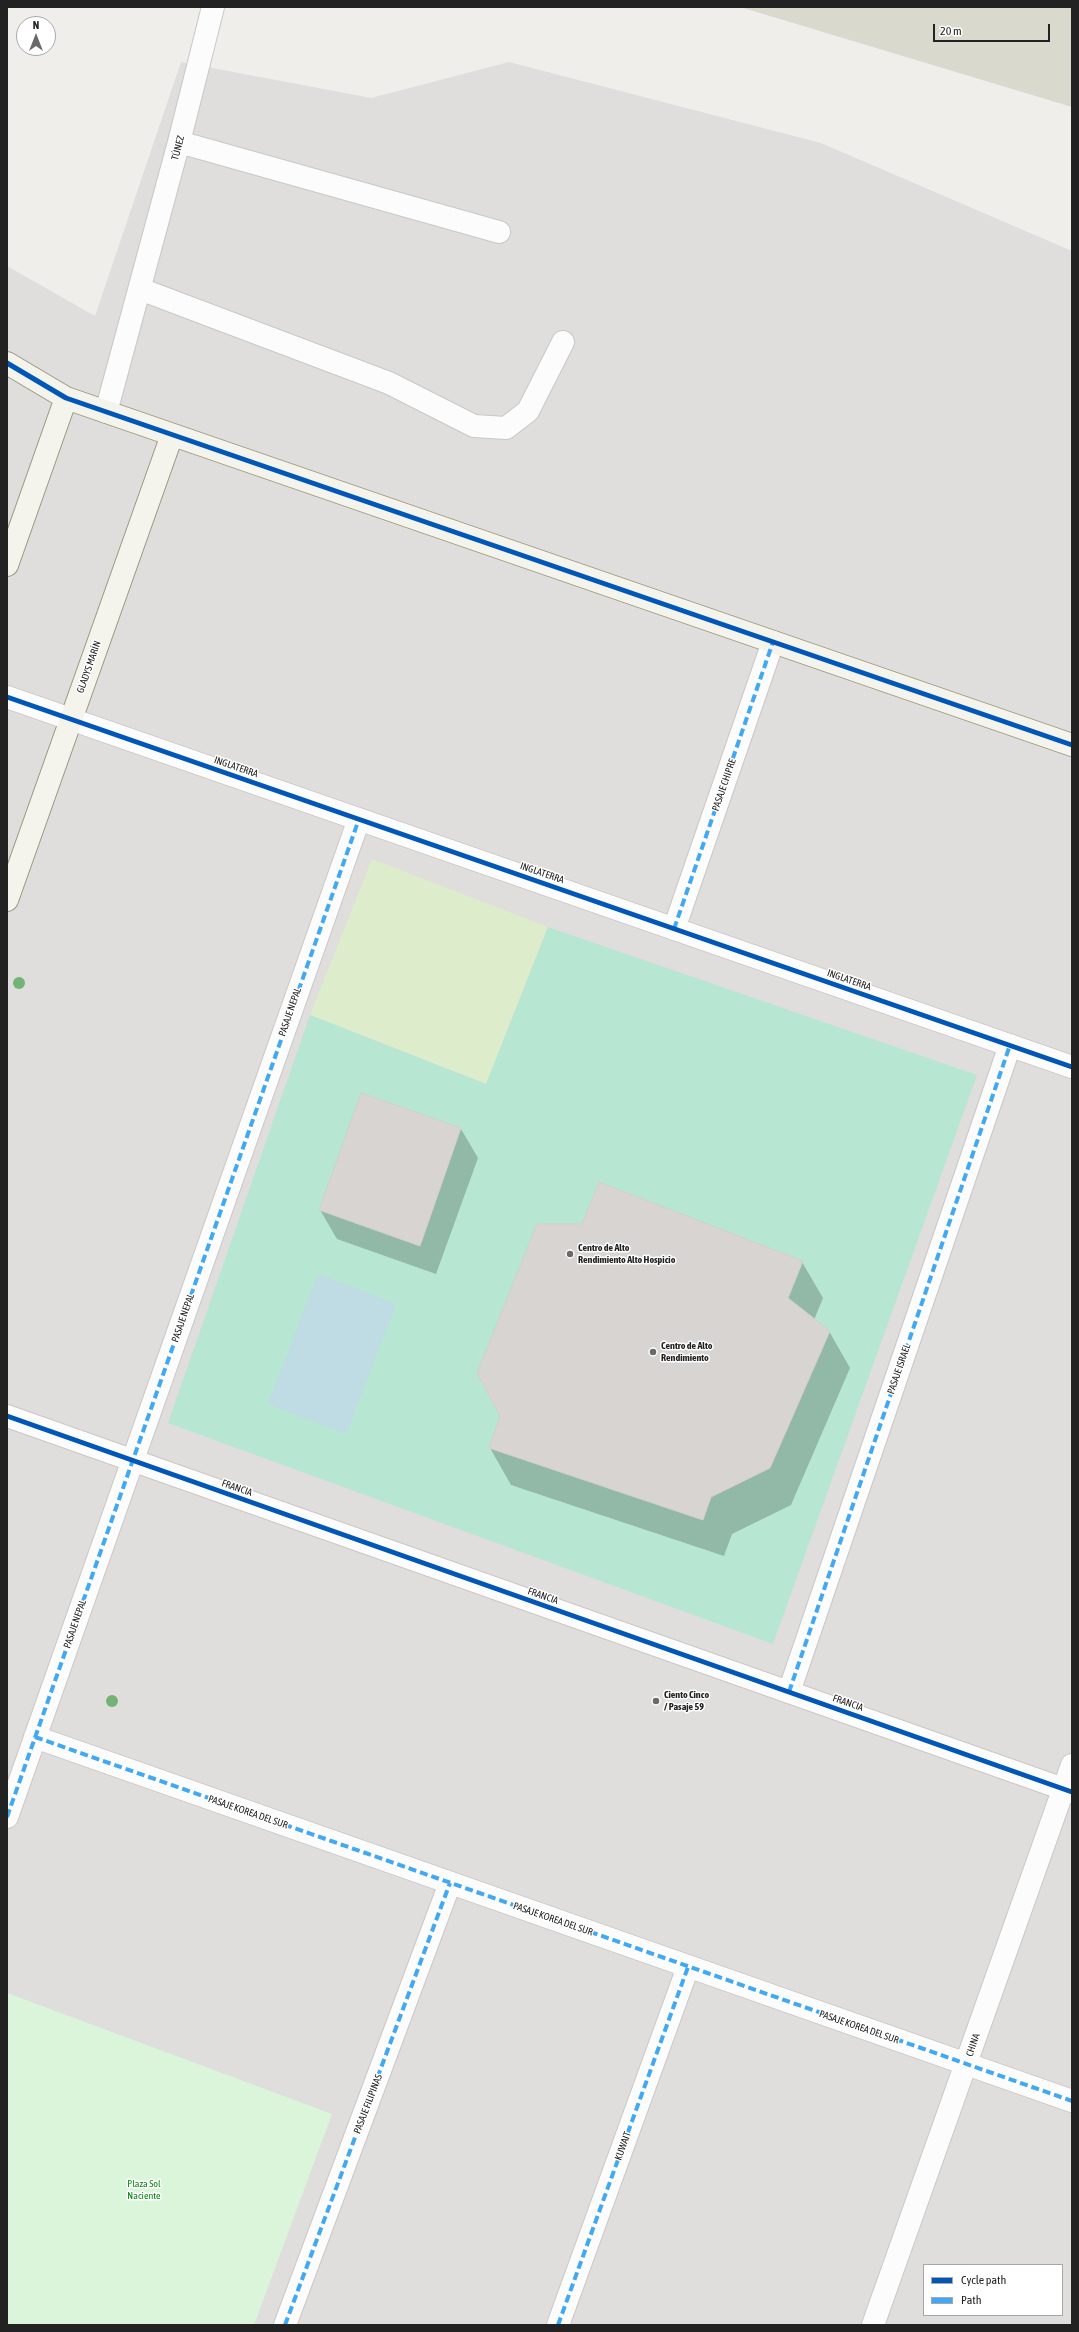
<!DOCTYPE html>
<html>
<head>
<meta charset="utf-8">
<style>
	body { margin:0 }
	#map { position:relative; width:1079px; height:2332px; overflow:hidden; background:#f0eeeb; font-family:"Asap Condensed",sans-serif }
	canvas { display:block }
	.frame { position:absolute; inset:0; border:8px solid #222; pointer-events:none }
	.legend { position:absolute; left:923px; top:2264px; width:140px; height:52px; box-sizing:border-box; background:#fff; border:1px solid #a7a7a7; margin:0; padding:5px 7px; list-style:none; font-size:12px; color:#222 }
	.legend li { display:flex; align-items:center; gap:8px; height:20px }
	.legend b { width:20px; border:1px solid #a7a7a7 }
	.north { position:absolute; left:16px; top:16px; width:40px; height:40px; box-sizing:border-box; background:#fff; border:1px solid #a7a7a7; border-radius:50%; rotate:0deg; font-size:11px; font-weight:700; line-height:16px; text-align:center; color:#222 }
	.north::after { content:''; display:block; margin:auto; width:14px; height:18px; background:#6a6968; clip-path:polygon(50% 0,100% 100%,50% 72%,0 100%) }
	.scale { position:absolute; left:933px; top:24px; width:117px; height:18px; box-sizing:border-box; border:2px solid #222; border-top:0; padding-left:5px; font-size:12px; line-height:14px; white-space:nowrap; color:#222; -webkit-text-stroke:3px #fff; paint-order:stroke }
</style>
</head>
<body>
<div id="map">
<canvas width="1079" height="2332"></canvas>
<div class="frame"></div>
<ul class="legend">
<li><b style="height:5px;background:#0057b8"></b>Cycle path</li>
<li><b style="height:5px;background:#3fa9f5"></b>Path</li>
</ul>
<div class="north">N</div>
<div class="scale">20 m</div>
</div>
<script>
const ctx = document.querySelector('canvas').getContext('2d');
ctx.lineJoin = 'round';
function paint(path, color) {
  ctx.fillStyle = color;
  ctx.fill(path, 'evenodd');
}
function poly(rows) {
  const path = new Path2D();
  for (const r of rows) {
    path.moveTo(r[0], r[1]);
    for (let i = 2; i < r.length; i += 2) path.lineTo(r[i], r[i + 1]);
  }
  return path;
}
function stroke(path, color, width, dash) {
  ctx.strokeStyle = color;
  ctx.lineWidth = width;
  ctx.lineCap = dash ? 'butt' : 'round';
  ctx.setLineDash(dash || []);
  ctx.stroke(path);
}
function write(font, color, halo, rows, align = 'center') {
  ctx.font = font + ' "Asap Condensed",sans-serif';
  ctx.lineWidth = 3;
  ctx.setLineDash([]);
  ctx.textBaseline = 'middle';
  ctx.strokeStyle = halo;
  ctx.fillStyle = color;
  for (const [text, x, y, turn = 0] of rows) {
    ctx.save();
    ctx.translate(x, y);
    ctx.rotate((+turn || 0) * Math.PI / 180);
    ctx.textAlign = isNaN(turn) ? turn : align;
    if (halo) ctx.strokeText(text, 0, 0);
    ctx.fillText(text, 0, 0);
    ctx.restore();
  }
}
paint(poly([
	[181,62,371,98,509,62,821,143,1072,251,1072,2325,7,2325,7,266,95,316],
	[924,2265,1062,2265,1062,2315,924,2315]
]), '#dfdedc');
paint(poly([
	[740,7,1072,7,1072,107]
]), '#d9d9cd');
paint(poly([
	[372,859,548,927,487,1084,310,1015]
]), '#ddeccb');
paint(poly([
	[7,1993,332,2114,254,2325,7,2325]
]), '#daf5da');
paint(poly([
	[548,927,977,1075,773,1644,168,1423,310,1015,486,1084]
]), '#b7e6d2');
paint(poly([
	[318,1274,396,1304,346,1434,268,1404]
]), '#bfdbe3');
paint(poly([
	[362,1094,461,1129,478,1158,436,1274,337,1239,320,1210],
	[802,1262,823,1298,814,1320,829,1331,850,1368,791,1505,732,1534,724,1556,511,1485,490,1448]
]), '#0003');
const building = poly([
	[361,1093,461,1128,420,1246,319,1210,361,1093],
	[599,1182,803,1261,788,1298,830,1331,770,1468,711,1497,703,1520,489,1448,500,1416,477,1373,537,1224,582,1224,599,1182]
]);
paint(building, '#d7d4d2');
stroke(building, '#d3d0cc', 1);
const street = poly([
	[179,142,499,232],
	[140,289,389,383,474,426,506,428,528,411,563,342],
	[106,412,179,142,213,7],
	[7,697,1072,1067],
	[674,929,773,642],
	[7,1416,1072,1792],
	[789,1692,1010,1045],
	[35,1737,1072,2101],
	[7,1817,359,819],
	[285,2325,450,1883],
	[558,2325,688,1967],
	[873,2325,1072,1765]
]);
const secondary = poly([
	[7,363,66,398,1072,745],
	[7,565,66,398],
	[7,900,172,435]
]);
stroke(street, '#c9c8c7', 24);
stroke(secondary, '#999a82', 24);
stroke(street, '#fdfcfc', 22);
stroke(secondary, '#f4f4ed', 22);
stroke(poly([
	[674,929,773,642],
	[789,1692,1010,1045],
	[35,1737,1072,2101],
	[7,1817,359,819],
	[285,2325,450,1883],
	[558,2325,688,1967]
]), '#3fa9f5', 4, [8, 4]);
stroke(poly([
	[7,363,66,398,1072,745],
	[7,697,1072,1067],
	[7,1416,1072,1792]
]), '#0057b8', 5);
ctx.fillStyle = '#73b476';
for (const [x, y] of [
	[19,983],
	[112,1701]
]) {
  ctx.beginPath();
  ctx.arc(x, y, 6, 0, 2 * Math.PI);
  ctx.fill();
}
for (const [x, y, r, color] of [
	[570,1254,4,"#6a6968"],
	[653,1352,4,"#6a6968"],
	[656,1701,4,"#6a6968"]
]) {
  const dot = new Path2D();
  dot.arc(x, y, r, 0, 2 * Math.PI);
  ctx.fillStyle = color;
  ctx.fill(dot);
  stroke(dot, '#fff', 1.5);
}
write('10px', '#222', '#fff', [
	["TÚNEZ",178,148,-75],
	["GLADYS MARÍN",89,667,-71],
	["INGLATERRA",236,767,19],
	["PASAJE CHIPRE",724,785,-71],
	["INGLATERRA",542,873,19],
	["INGLATERRA",849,980,19],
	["PASAJE NEPAL",290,1012,-71],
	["PASAJE NEPAL",183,1318,-71],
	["PASAJE ISRAEL",899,1369,-71],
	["FRANCIA",237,1488,19],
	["FRANCIA",543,1596,19],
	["PASAJE NEPAL",75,1624,-71],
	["FRANCIA",848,1703,19],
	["PASAJE KOREA DEL SUR",248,1812,19],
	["PASAJE KOREA DEL SUR",553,1919,19],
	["PASAJE KOREA DEL SUR",859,2027,19],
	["CHINA",973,2045,-71],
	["PASAJE FILIPINAS",368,2104,-69],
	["KUWAIT",623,2146,-70]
]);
write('bold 10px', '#222', '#fff', [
	["Centro de Alto",578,1248],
	["Rendimiento Alto Hospicio",578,1260],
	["Centro de Alto",661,1346],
	["Rendimiento",661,1358],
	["Ciento Cinco",664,1695],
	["/ Pasaje 59",664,1707]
], 'left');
write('10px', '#0c8416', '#fff', [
	["Plaza Sol",144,2184],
	["Naciente",144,2196]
]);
</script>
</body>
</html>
